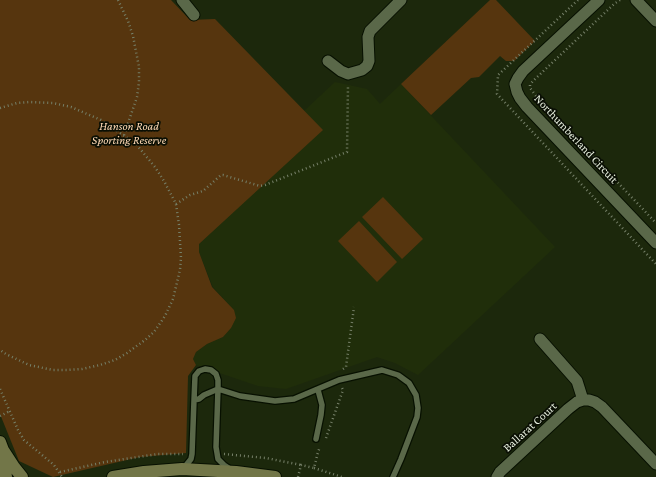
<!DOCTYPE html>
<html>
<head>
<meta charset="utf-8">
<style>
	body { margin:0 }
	canvas { display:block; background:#1c280c }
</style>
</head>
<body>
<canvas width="656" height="477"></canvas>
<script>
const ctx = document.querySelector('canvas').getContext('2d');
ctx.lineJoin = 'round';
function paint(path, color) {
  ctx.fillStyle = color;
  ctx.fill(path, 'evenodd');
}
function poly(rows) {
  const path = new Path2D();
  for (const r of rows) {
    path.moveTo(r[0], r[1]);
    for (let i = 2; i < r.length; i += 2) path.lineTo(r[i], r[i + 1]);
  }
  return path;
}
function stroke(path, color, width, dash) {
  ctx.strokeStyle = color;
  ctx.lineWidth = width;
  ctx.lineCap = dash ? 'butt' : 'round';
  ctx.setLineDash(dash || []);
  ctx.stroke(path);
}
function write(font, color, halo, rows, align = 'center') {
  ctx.font = font + ' "Crimson Pro",serif';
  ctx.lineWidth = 3.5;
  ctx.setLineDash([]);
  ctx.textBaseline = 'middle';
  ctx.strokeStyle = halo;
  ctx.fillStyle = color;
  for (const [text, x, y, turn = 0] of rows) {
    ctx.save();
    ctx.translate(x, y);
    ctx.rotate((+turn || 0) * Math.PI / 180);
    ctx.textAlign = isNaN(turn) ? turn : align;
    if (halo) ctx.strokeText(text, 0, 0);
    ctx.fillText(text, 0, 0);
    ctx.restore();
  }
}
paint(poly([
	[335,82,367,89,380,104,401,84,555,247,418,375,395,363,377,357,286,389,258,386,196,365,193,359,196,352,207,344,223,337,231,328,234,310,213,287,199,252,199,244,322,130,304,111]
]), '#202e0a');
paint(poly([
	[0,0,171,0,190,20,215,19,323,130,199,244,199,252,212,287,234,310,236,318,231,328,223,337,207,344,196,352,193,359,196,365,188,376,186,453,140,457,53,477,19,461,0,414],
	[490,0,496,0,535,41,514,61,506,61,500,56,479,77,471,78,431,115,401,84],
	[383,197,423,239,402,259,362,217],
	[359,221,397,262,377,282,338,241]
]), '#56350e');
const lane = poly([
	[316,439,321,415,322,405,318,390],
	[183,469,191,459,192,454,194,400],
	[230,469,224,465,218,459,216,447,218,389,218,380,216,374,211,370,205,369,199,371,195,376,194,400,199,399,204,395,218,389,240,396,275,401,294,399,339,380,382,370,398,375,409,383,416,395,418,408,417,417,401,459,393,477]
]);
const street = poly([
	[182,0,194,15],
	[599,0,523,71,518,78,515,84,517,92,520,98,527,107,656,243],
	[636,0,656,21],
	[328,61,341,71,348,74,362,70,367,66,369,61,368,37,370,31,401,0],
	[540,339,577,381,583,400],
	[497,477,500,472,568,409,577,402,583,400,589,400,595,402,602,407,656,464]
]);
const secondary = poly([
	[0,442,3,450,14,467,22,477],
	[3,453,6,477],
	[113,477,144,472,182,469,236,472,275,477]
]);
stroke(lane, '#071000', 8);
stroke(street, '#071000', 13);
stroke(secondary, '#071000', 14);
stroke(poly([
	[118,0,128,21,133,36,139,67,139,82,137,97,124,135],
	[578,0,498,75,497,94,656,264],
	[620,0,614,4,533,81,530,85,530,88,536,96,656,223],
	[0,108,17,103,29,102,53,103,71,107,101,120,136,144,155,167,164,181,176,204,179,225,181,258,180,270,173,299,165,316,154,332,145,340,127,353,115,360,100,365,82,369,67,370,53,370,29,365,6,354,0,350],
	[176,204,190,195,203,191,221,175,223,175,260,186,265,185,347,152,348,85],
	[343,369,346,367,354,307],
	[0,389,18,430,24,440,54,465,62,477],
	[0,416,10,411],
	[326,438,343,390,342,388],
	[224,454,266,458,301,465],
	[314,468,342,477],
	[60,472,105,462,158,454,183,454],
	[298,477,301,465,314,468,318,452,320,447]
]), '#768069', 2.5, [1, 3]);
stroke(lane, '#5a6849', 5.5);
stroke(street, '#5a6849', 11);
stroke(secondary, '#727648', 12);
write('italic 12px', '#fdd8b4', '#0a0f04', [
	["Hanson Road",129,126],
	["Sporting Reserve",129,140]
]);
write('12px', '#e7efde', '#0a0f04', [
	["Northumberland Circuit",576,139,47],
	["Ballarat Court",530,427,-42]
]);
</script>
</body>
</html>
